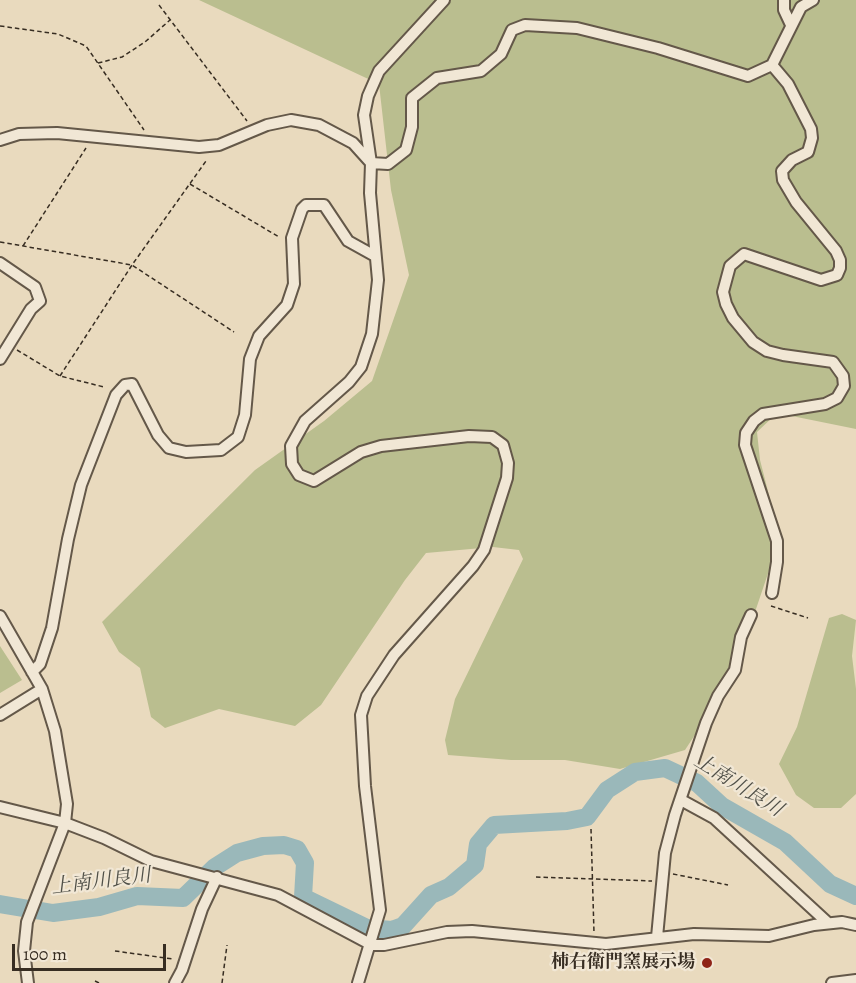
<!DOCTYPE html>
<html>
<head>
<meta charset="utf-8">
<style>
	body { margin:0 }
	#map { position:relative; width:856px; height:983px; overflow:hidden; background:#e9dabe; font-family:Alegreya,serif }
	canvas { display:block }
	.scale { position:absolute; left:12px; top:944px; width:154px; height:27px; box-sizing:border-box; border:3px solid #372d22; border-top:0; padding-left:8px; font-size:18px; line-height:21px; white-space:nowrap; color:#372d22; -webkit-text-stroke:4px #f1e7d5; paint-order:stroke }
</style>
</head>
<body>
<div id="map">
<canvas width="856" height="983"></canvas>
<div class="scale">100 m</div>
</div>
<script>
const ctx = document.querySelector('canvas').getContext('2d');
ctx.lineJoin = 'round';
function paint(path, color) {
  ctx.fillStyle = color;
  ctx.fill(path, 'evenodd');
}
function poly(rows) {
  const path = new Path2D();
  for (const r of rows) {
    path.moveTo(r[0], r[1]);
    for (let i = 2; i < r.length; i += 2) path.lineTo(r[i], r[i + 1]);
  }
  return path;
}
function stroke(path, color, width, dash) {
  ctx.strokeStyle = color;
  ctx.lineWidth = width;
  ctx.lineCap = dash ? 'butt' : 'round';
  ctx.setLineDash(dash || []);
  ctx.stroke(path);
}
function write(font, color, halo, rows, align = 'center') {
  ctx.font = font + ' Alegreya,"Noto Serif JP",serif';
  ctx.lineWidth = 4.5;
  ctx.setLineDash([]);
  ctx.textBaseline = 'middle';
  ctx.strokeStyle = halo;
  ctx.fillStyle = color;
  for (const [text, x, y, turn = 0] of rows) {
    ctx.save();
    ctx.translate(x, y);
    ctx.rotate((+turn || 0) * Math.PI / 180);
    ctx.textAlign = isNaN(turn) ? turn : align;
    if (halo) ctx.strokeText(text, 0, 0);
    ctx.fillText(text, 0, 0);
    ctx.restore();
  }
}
paint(poly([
	[199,0,856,0,856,429,777,413,757,432,760,460,780,538,733,677,685,750,620,769,565,760,511,760,448,755,445,740,455,699,523,559,519,550,493,547,426,553,405,580,321,705,295,726,219,709,165,728,151,717,140,668,119,652,102,622,255,470,324,421,372,381,409,275,391,190,379,84],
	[842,614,856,620,852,656,856,689,856,794,841,808,814,808,796,795,779,764,797,727,829,618],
	[0,646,22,680,0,693]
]), '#babe8f');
stroke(poly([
	[0,904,53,913,99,907,137,896,183,898,215,867,237,853,263,846,284,845,297,849,305,863,303,897,367,928,392,930,403,926,431,895,449,887,475,865,478,844,494,825,567,821,587,817,607,790,635,772,665,768,697,783,722,806,785,842,830,884,856,896]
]), '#9ab8ba', 18);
const minor = poly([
	[784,0,784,10,791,25],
	[772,65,788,84,811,129,812,138,808,152,792,160,782,171,783,180,796,202,836,251,840,260,840,268,837,275,821,280,744,254,730,266,723,292,726,304,733,318,753,342,767,351,783,355,833,362,843,376,844,386,837,398,825,404,763,414,754,421,746,433,745,445,777,541,777,562,772,593],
	[0,140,19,134,57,133,199,147,219,145,267,125,291,120,319,125,353,143,371,163,388,164,406,150,412,127,412,98,437,78,481,71,501,54,512,30,525,25,577,28,658,48,748,76,772,65,801,7,813,0],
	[0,263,35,287,40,301,31,309,0,359],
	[0,616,42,689,55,731,67,804,65,823,27,922,24,951,28,983],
	[32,672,40,664,52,628,68,539,81,485,116,395,125,385,132,384,158,435,169,448,186,452,221,450,238,437,245,415,250,359,259,336,287,305,294,284,292,238,302,209,306,205,324,205,348,241,375,256],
	[0,715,42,689],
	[681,800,714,818,828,923],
	[0,807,65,823,104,838,151,861,278,895,372,945,384,945,447,932,472,931,606,944,694,934,769,936,814,925,842,922,856,925],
	[657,937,665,853,675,815,706,723,718,696,735,670,741,637,751,615],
	[175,983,182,970,202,909,217,877],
	[358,983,380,910,365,786,361,715,367,696,394,655,473,566,484,550,507,478,508,463,503,445,492,437,469,436,381,446,361,452,314,481,299,475,292,464,291,446,305,421,349,382,361,367,372,334,378,280,370,193,371,163,364,115,368,96,379,71,444,0],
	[832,983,856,980]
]);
stroke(minor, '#645849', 14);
stroke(poly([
	[159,5,247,121],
	[0,26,58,34,86,46,144,130],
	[98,63,122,57,145,42,170,20],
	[190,184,279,237],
	[0,242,132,265,234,332],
	[23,246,86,148],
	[17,350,60,376,104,387],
	[60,376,132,265,206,161],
	[771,606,808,618],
	[591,829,594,933],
	[673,874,728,885],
	[536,877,652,881],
	[115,951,173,959],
	[95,981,99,983],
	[222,983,227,945]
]), '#372d22', 1.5, [4.5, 3]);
stroke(minor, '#f1e7d5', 10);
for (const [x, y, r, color] of [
	[707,963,6,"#8f2418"]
]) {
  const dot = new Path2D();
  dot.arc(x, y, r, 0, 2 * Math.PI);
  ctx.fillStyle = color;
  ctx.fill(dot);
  stroke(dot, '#f1e7d5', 2);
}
write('bold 18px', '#372d22', '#f1e7d5', [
	["柿右衛門窯展示場",695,963]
], 'right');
write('italic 20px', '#505048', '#f1e7d5', [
	["上南川良川",738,786,32],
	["上南川良川",101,882,-7]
]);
</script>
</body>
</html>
